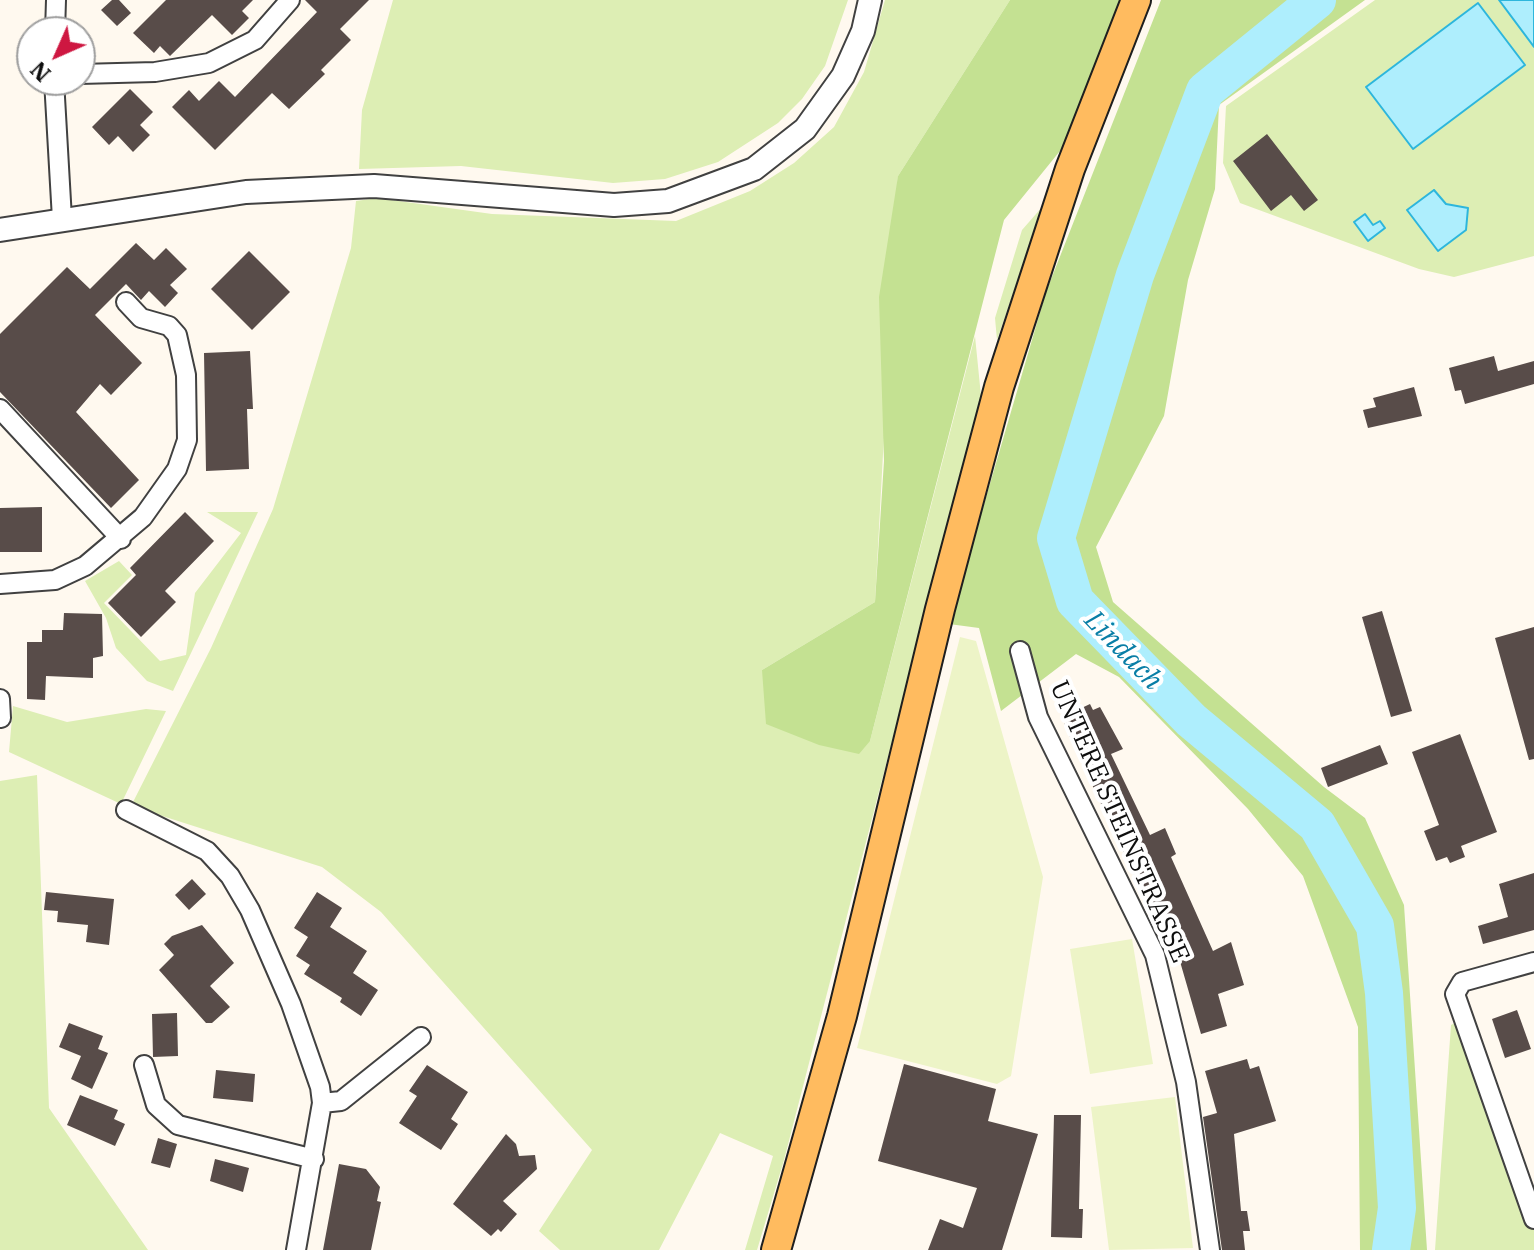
<!DOCTYPE html>
<html>
<head>
<meta charset="utf-8">
<style>
	body { margin:0 }
	#map { position:relative; width:1534px; height:1250px; overflow:hidden; background:#fff9ef; font-family:"IBM Plex Serif",serif }
	canvas { display:block }
	.north { position:absolute; left:16px; top:16px; width:80px; height:80px; box-sizing:border-box; background:#fff; border:2px solid #9f9f9f; border-radius:50%; rotate:225deg; font-size:22px; font-weight:700; line-height:32px; text-align:center; color:#0e0e0e }
	.north::after { content:''; display:block; margin:auto; width:28px; height:36px; background:#ce1741; clip-path:polygon(50% 0,100% 100%,50% 72%,0 100%) }
</style>
</head>
<body>
<div id="map">
<canvas width="1534" height="1250"></canvas>
<div class="north">N</div>
</div>
<script>
const ctx = document.querySelector('canvas').getContext('2d');
ctx.lineJoin = 'round';
function paint(path, color) {
  ctx.fillStyle = color;
  ctx.fill(path, 'evenodd');
}
function poly(rows) {
  const path = new Path2D();
  for (const r of rows) {
    path.moveTo(r[0], r[1]);
    for (let i = 2; i < r.length; i += 2) path.lineTo(r[i], r[i + 1]);
  }
  return path;
}
function stroke(path, color, width, dash) {
  ctx.strokeStyle = color;
  ctx.lineWidth = width;
  ctx.lineCap = dash ? 'butt' : 'round';
  ctx.setLineDash(dash || []);
  ctx.stroke(path);
}
function write(font, color, halo, rows, align = 'center') {
  ctx.font = font + ' "IBM Plex Serif",serif';
  ctx.lineWidth = 8;
  ctx.setLineDash([]);
  ctx.textBaseline = 'middle';
  ctx.strokeStyle = halo;
  ctx.fillStyle = color;
  for (const [text, x, y, turn = 0] of rows) {
    ctx.save();
    ctx.translate(x, y);
    ctx.rotate((+turn || 0) * Math.PI / 180);
    ctx.textAlign = isNaN(turn) ? turn : align;
    if (halo) ctx.strokeText(text, 0, 0);
    ctx.fillText(text, 0, 0);
    ctx.restore();
  }
}
paint(poly([
	[393,0,848,0,825,66,802,99,778,123,718,162,665,179,613,183,461,166,359,169,362,110],
	[885,0,1010,0,898,176,875,602,762,670,870,741,975,336,981,396,784,1160,757,1250,745,1250,773,1156,720,1133,659,1250,560,1250,539,1231,592,1150,381,912,322,867,131,806,211,648,273,509,351,248,356,201,377,198,492,214,676,221,750,191,794,163,834,127,864,72],
	[1375,0,1534,0,1534,256,1454,277,1419,269,1240,203,1223,163,1226,106],
	[1043,206,997,340,995,318,1022,230],
	[207,512,258,512,173,691,147,681,116,648,106,618,85,581,119,561,132,575,104,603,160,661,186,655,195,593,241,533],
	[13,706,67,722,146,709,166,711,121,804,9,752],
	[37,775,49,1108,148,1250,0,1250,0,781],
	[1459,1021,1534,1229,1534,1250,1435,1250,1451,1025]
]), '#ddeeb4');
paint(poly([
	[1010,0,1120,0,1064,146,1004,220,870,741,859,754,819,745,766,724,762,670,875,602,884,461,879,297,898,176],
	[1161,0,1365,0,1219,105,1215,189,1188,280,1164,416,1096,547,1113,602,1324,787,1365,818,1404,905,1427,1250,1360,1250,1358,1027,1303,876,1248,809,1119,677,1076,654,1001,711,979,628,949,624,1046,292]
]), '#c4e192');
paint(poly([
	[960,637,976,641,1043,877,1011,1076,997,1084,857,1048],
	[1132,939,1153,1064,1090,1074,1070,949],
	[1175,1097,1193,1248,1109,1250,1091,1107]
]), '#edf4c7');
const water = poly([
	[1499,0,1534,0,1534,47,1499,0],
	[1478,3,1525,65,1413,149,1366,87,1478,3],
	[1434,190,1446,204,1468,208,1466,230,1438,251,1407,210,1434,190],
	[1365,214,1373,225,1380,221,1385,228,1368,241,1354,222,1365,214]
]);
paint(water, '#aeeefd');
stroke(water, '#2db6dc', 2);
stroke(poly([
	[1317,0,1205,91,1135,275,1056,538,1075,601,1191,720,1317,825,1375,926,1384,993,1397,1208,1391,1250]
]), '#aeeefd', 38);
paint(poly([
	[112,0,119,0,131,13,117,26,101,10],
	[166,0,253,0,242,11,249,18,232,35,212,15,170,56,160,46,154,53,133,33],
	[305,0,369,0,340,29,351,40,321,70,325,74,289,109,272,93,215,150,172,107,189,90,199,101,219,81,235,97,317,12],
	[130,89,153,112,140,125,150,135,133,152,118,136,109,145,92,127],
	[1267,134,1318,200,1304,211,1291,195,1271,211,1233,161],
	[136,243,154,260,166,248,187,269,170,285,178,293,165,307,149,291,141,300,126,284,95,315,142,363,111,395,100,384,76,412,139,480,111,508,0,392,0,334,67,267,90,289],
	[249,251,290,292,252,330,211,289],
	[250,351,253,409,247,409,249,469,206,471,204,353],
	[1494,356,1498,371,1534,361,1534,384,1465,404,1461,390,1455,391,1449,368],
	[1414,387,1422,416,1368,428,1363,410,1376,407,1373,398],
	[42,507,42,552,0,552,0,508],
	[185,512,214,541,165,591,176,602,141,637,108,603,136,575,130,568],
	[1382,611,1412,711,1391,717,1362,617],
	[64,613,102,614,103,656,93,658,93,678,46,676,45,700,27,699,27,642,42,642,42,630,63,630],
	[1534,627,1534,759,1529,760,1495,638],
	[1090,704,1093,710,1100,707,1123,749,1111,754,1150,835,1165,828,1176,854,1171,857,1213,951,1231,942,1244,985,1218,994,1227,1026,1201,1034,1179,958,1174,961,1064,724,1074,719,1071,713],
	[1460,734,1497,832,1461,846,1465,857,1450,863,1447,857,1436,861,1424,831,1439,825,1412,752],
	[1380,745,1388,764,1328,787,1321,768],
	[1534,873,1534,930,1483,944,1478,926,1508,917,1499,884],
	[192,879,206,894,189,910,175,895],
	[46,892,114,899,109,945,86,942,88,925,57,922,58,911,44,910],
	[317,892,342,908,330,927,367,951,353,973,378,990,361,1016,340,1002,342,998,304,974,310,965,296,956,308,937,294,928],
	[202,925,234,963,210,986,230,1007,212,1023,206,1023,159,970,174,955,164,944,172,936],
	[1517,1010,1531,1049,1505,1058,1492,1019],
	[177,1013,178,1056,153,1057,152,1014],
	[69,1023,103,1036,98,1049,108,1053,92,1089,71,1079,81,1056,59,1047],
	[1247,1059,1250,1069,1259,1066,1276,1121,1234,1134,1241,1211,1247,1211,1250,1231,1243,1231,1245,1250,1222,1250,1203,1117,1217,1113,1205,1071],
	[904,1064,996,1089,988,1121,1038,1134,1002,1250,928,1250,940,1219,963,1228,977,1188,878,1161],
	[427,1065,468,1092,451,1119,458,1124,441,1150,399,1123,417,1096,409,1091],
	[216,1070,255,1074,253,1102,213,1098],
	[80,1095,118,1110,114,1119,125,1124,115,1146,67,1125],
	[1054,1115,1081,1115,1079,1209,1083,1209,1082,1238,1051,1237],
	[506,1134,516,1144,519,1156,535,1155,537,1169,503,1201,517,1214,501,1232,498,1229,491,1236,453,1204],
	[158,1138,177,1144,170,1168,151,1163],
	[215,1159,249,1168,243,1192,210,1181],
	[339,1164,366,1169,380,1187,377,1201,381,1202,371,1250,323,1250]
]), '#584c49');
const minor = poly([
	[55,32,56,0],
	[80,74,155,72,209,63,255,40,290,0],
	[54,80,62,219],
	[0,409,121,539],
	[0,584,55,580,85,566,143,517,177,469,187,440,186,375,177,335,169,326,141,318,126,302],
	[1020,651,1038,717,1155,955,1186,1082,1210,1250],
	[0,699,1,718],
	[126,810,207,851,230,876,250,910,291,1004,320,1087,322,1103,296,1250],
	[1534,962,1462,982,1455,994,1534,1219],
	[144,1065,156,1105,178,1125,314,1159],
	[322,1103,341,1101,421,1037]
]);
const tertiary = poly([
	[0,230,246,192,374,186,614,205,668,201,754,169,805,129,843,76,863,31,870,0]
]);
const primary = poly([
	[776,1250,842,1016,940,609,999,387,1070,169,1136,0]
]);
stroke(minor, '#414141', 22);
stroke(tertiary, '#414141', 26);
stroke(primary, '#1f1f1f', 32);
stroke(minor, '#fff', 18);
stroke(tertiary, '#fff', 22);
stroke(primary, '#ffbb5f', 28);
write('26px', '#0e0e0e', '#fff', [
	["UNTERE STEINSTRASSE",1119,822,66]
]);
write('italic 28px', '#097ea6', '#fff', [
	["Lindach",1123,651,46]
]);
</script>
</body>
</html>
